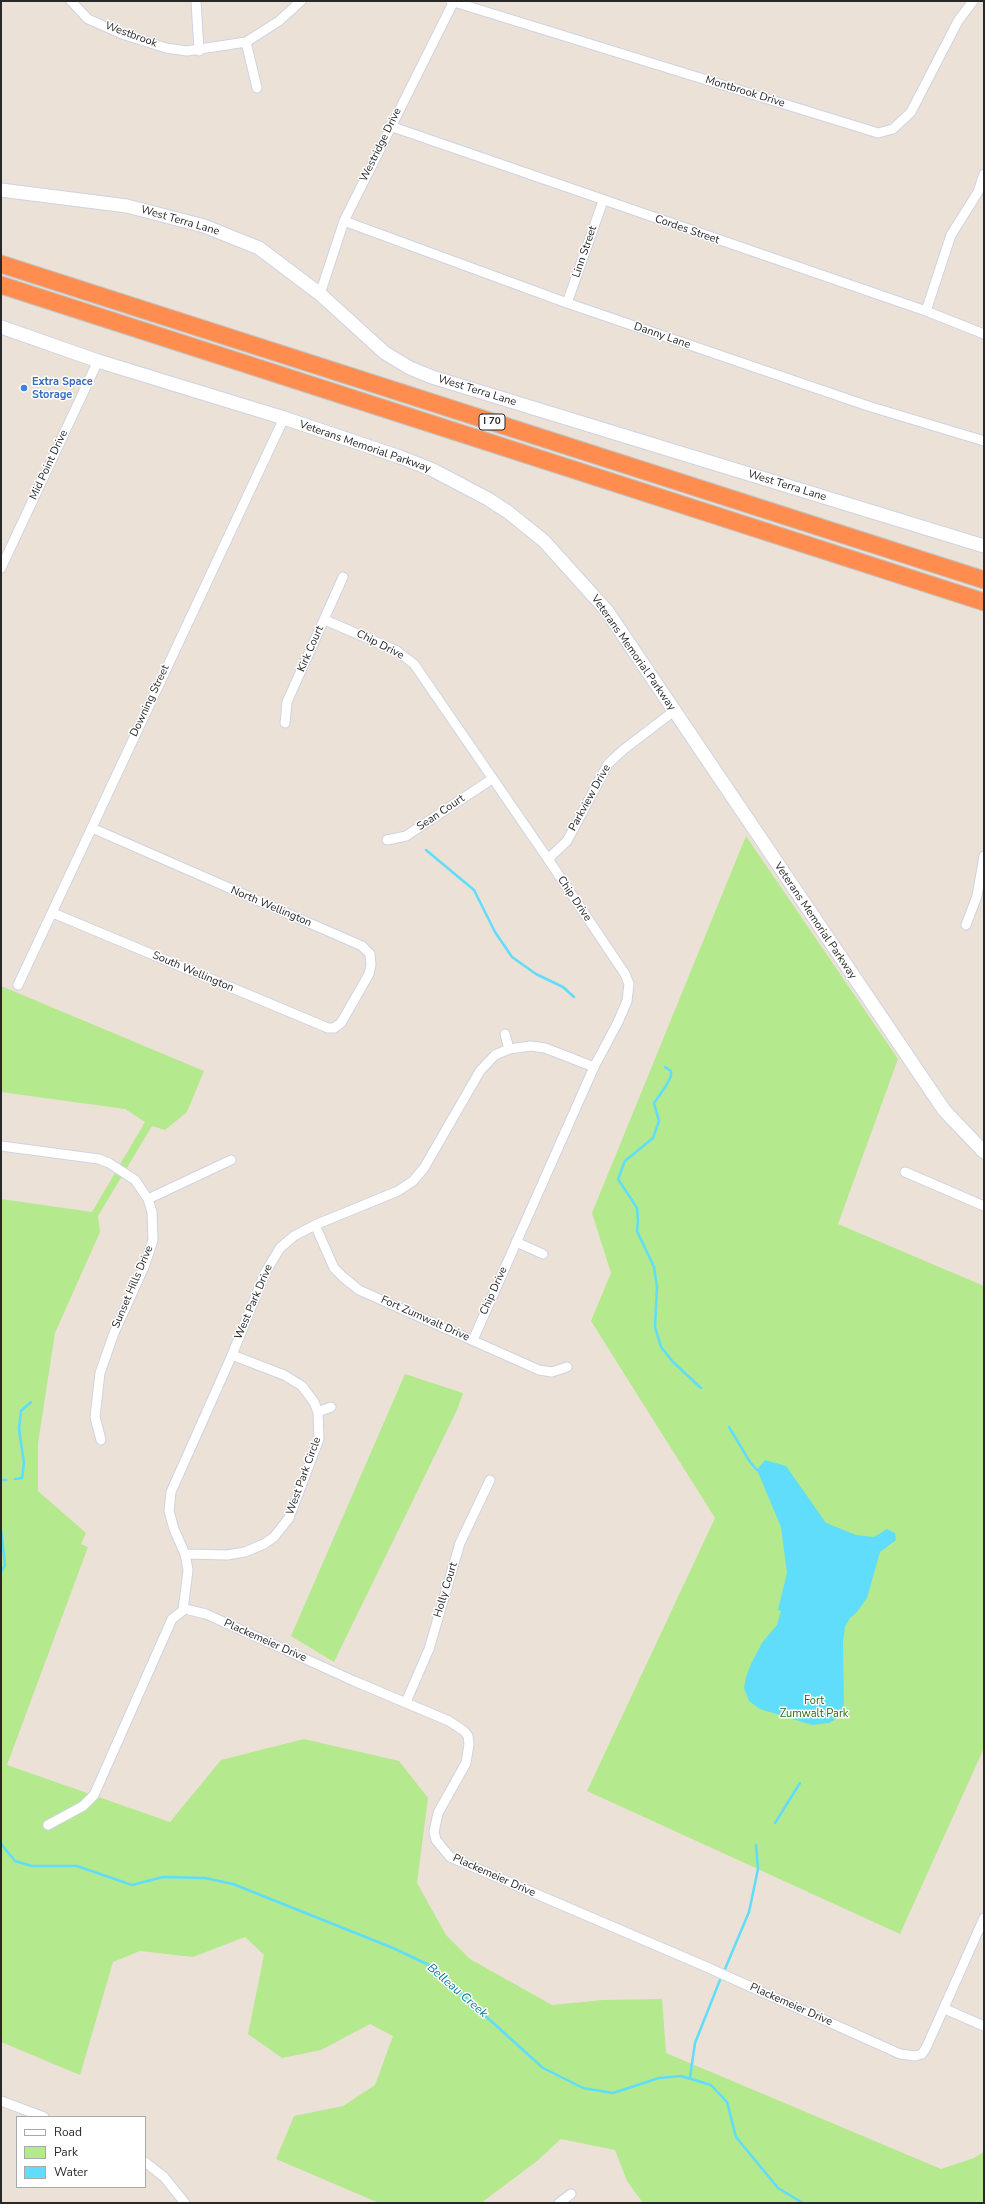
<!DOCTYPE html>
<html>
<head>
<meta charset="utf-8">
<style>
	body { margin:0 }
	#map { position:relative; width:985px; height:2204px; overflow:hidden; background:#ece1d7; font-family:"Nunito Sans",sans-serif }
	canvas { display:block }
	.frame { position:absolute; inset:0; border:2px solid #282828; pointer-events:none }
	.legend { position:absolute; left:16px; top:2116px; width:130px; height:72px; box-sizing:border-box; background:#fff; border:1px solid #a9a9a9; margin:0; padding:5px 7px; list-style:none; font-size:12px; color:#282828 }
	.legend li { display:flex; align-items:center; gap:8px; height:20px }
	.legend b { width:20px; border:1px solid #a9a9a9 }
</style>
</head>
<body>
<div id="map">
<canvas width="985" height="2204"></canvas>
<div class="frame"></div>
<ul class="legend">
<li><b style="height:5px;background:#fff"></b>Road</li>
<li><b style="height:11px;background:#b4e98e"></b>Park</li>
<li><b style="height:11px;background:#5fddfa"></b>Water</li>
</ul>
</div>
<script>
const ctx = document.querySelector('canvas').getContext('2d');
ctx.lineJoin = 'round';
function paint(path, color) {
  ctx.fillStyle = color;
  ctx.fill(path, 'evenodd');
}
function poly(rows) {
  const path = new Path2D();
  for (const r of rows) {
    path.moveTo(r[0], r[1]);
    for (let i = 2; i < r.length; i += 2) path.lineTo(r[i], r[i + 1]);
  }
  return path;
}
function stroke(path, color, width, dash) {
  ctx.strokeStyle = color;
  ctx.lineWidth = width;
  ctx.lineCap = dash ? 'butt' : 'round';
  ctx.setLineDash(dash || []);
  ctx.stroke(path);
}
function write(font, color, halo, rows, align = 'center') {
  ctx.font = font + ' "Nunito Sans",sans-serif';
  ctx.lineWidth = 3;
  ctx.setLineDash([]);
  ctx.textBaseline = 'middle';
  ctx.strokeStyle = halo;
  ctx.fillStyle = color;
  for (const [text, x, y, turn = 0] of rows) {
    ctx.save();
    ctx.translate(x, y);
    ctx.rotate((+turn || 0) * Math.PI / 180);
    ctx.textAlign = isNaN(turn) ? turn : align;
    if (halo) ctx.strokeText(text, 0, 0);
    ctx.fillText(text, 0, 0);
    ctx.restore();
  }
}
paint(poly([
	[746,836,898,1059,838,1224,984,1286,984,1748,900,1934,587,1791,715,1518,591,1321,611,1273,592,1213],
	[1,986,204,1071,187,1112,165,1130,152,1126,98,1216,100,1232,55,1333,38,1443,38,1491,86,1533,81,1544,88,1547,7,1765,170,1822,221,1760,304,1739,399,1761,428,1798,417,1883,446,1935,470,1959,552,2005,603,2000,662,1999,666,2053,941,2169,974,2158,984,2152,984,2203,643,2203,627,2181,615,2150,561,2139,537,2161,481,2203,379,2203,276,2159,294,2116,343,2106,375,2085,393,2036,370,2024,321,2050,282,2058,248,2034,264,1955,245,1937,193,1957,140,1951,113,1962,80,2075,1,2042,1,1199,92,1212,145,1122,125,1109,1,1092],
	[405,1374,463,1393,457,1410,334,1662,291,1636]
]), '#b4e98e');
paint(poly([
	[765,1460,786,1466,826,1523,856,1535,874,1537,887,1529,895,1533,896,1540,880,1552,867,1598,857,1612,850,1618,845,1627,843,1641,844,1714,829,1723,812,1725,760,1709,749,1701,744,1688,746,1677,751,1664,762,1643,777,1625,781,1611,778,1610,787,1573,781,1527,757,1470]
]), '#5fddfa');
stroke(poly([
	[426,850,474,890,495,932,512,957,536,974,563,987,574,997],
	[665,1067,671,1071,671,1076,666,1086,654,1103,659,1121,653,1138,625,1161,618,1179,637,1208,638,1221,637,1231,654,1267,657,1287,655,1327,661,1347,673,1362,701,1388],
	[729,1427,750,1462,757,1470],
	[15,1479,22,1478,24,1463,19,1429,21,1411,31,1402],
	[1,1480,6,1480],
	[1,1530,5,1565,1,1572],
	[775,1823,800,1783],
	[1,1844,15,1861,32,1866,77,1866,132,1885,163,1877,205,1878,233,1884,393,1948,429,1965,543,2068,583,2088,613,2093,659,2078,681,2076,711,2085,727,2102,736,2137,778,2188,803,2203],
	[725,1969,749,1912,758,1869,756,1845],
	[690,2077,695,2043,720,1980]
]), '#5fddfa', 2.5);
const street = poly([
	[71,1,88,19,122,34,166,48,187,51,246,42,279,21,301,1],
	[196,1,199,51],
	[451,1,878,133,893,129,911,112,958,21,973,1],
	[246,42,257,88],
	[390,126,926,311,984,334],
	[344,221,567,303,868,406,984,441],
	[320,294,344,221,454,1],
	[567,303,603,201],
	[926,311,951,235,978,192,984,174],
	[1,568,98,361],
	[325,620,397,651,414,664,548,859,625,974,629,984,627,1001,618,1022,594,1067,473,1340],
	[285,723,287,702,343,577],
	[387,840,406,836,492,779],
	[548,859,567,841,608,764,623,750,674,711],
	[53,913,328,1028,334,1028,341,1023,369,974,371,965,370,954,362,946,92,828],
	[966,925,977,896,984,856],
	[18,985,284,418],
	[505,1034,509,1049],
	[1,1146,99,1159,109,1163,135,1180,148,1199,152,1212,153,1240,144,1267,114,1333,100,1373,95,1417,101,1440],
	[905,1172,984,1206],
	[148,1199,231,1160],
	[315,1225,334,1268,343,1277,359,1290,539,1370,552,1372,567,1367],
	[516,1242,543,1254],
	[318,1412,331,1407],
	[185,1554,227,1555,245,1552,264,1544,274,1537,289,1518,319,1439,318,1412,314,1402,302,1386,284,1375,232,1355],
	[183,1610,188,1570,185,1554,174,1529,169,1511,171,1492,232,1355,265,1273,280,1248,294,1236,315,1225,398,1191,413,1181,424,1168,480,1071,495,1055,509,1049,531,1046,545,1048,594,1067],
	[406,1702,429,1649,460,1543,490,1480],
	[48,1825,83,1806,94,1795,172,1619,185,1609,206,1614,354,1681,449,1721,464,1731,468,1736,469,1744,466,1763,438,1813,434,1832,436,1840,450,1857,702,1965,900,2054,915,2056,922,2054,926,2048,984,1918],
	[945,2009,984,2026],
	[1,2101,44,2117],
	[145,2162,164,2177,185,2203],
	[559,2203,571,2194]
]);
const secondary = poly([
	[1,190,127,206,204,226,259,248,320,294,385,353,410,368,432,377,984,546],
	[1,327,98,361,284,418,400,457,433,470,488,499,508,512,544,541,607,611,944,1110,984,1152]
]);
const highway = poly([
	[1,264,984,580],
	[1,285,984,602]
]);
stroke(street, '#cdd3e3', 11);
stroke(secondary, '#cdd3e3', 15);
stroke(highway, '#c3c3c3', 19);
stroke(street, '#fff', 9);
stroke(secondary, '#fff', 13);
stroke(highway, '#ff8d4f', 17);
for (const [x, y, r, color] of [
	[24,388,4,"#3f7fe0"]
]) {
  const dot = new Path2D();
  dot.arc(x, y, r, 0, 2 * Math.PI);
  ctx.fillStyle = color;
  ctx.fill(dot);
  stroke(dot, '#fff', 1.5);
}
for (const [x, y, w] of [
	[492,422,26]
]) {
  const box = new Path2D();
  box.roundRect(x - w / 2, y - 8, w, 16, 3);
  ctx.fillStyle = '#fff';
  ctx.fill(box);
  stroke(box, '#282828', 1);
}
write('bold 10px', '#282828', null, [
	["I 70",492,422]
]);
write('11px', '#282828', '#fff', [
	["Westbrook",131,35,20],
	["Montbrook Drive",745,92,17],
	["Westridge Drive",381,145,-64],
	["West Terra Lane",180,221,16],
	["Cordes Street",687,230,19],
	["Linn Street",585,252,-71],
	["Danny Lane",662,336,19],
	["West Terra Lane",477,391,17],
	["Veterans Memorial Parkway",365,447,19],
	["Mid Point Drive",49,465,-65],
	["West Terra Lane",787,486,17],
	["Chip Drive",380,645,27],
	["Kirk Court",311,649,-66],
	["Veterans Memorial Parkway",633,653,55],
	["Downing Street",150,701,-65],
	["Parkview Drive",590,798,-61],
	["Sean Court",441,813,-34],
	["Chip Drive",574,899,56],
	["North Wellington",271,907,23],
	["Veterans Memorial Parkway",815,921,56],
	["South Wellington",193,972,23],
	["Sunset Hills Drive",133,1287,-67],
	["Chip Drive",494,1291,-66],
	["West Park Drive",254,1302,-67],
	["Fort Zumwalt Drive",425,1319,24],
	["West Park Circle",304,1476,-70],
	["Holly Court",446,1590,-73],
	["Plackemeier Drive",265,1641,24],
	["Plackemeier Drive",494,1876,24],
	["Plackemeier Drive",791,2005,24]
]);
write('bold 11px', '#366cbe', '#fff', [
	["Extra Space",32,382],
	["Storage",32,395]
], 'left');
write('11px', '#2c6a12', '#fff', [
	["Fort",814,1701],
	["Zumwalt Park",814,1714]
]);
write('italic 12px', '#0178a3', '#fff', [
	["Belleau Creek",457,1991,41]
]);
</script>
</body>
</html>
